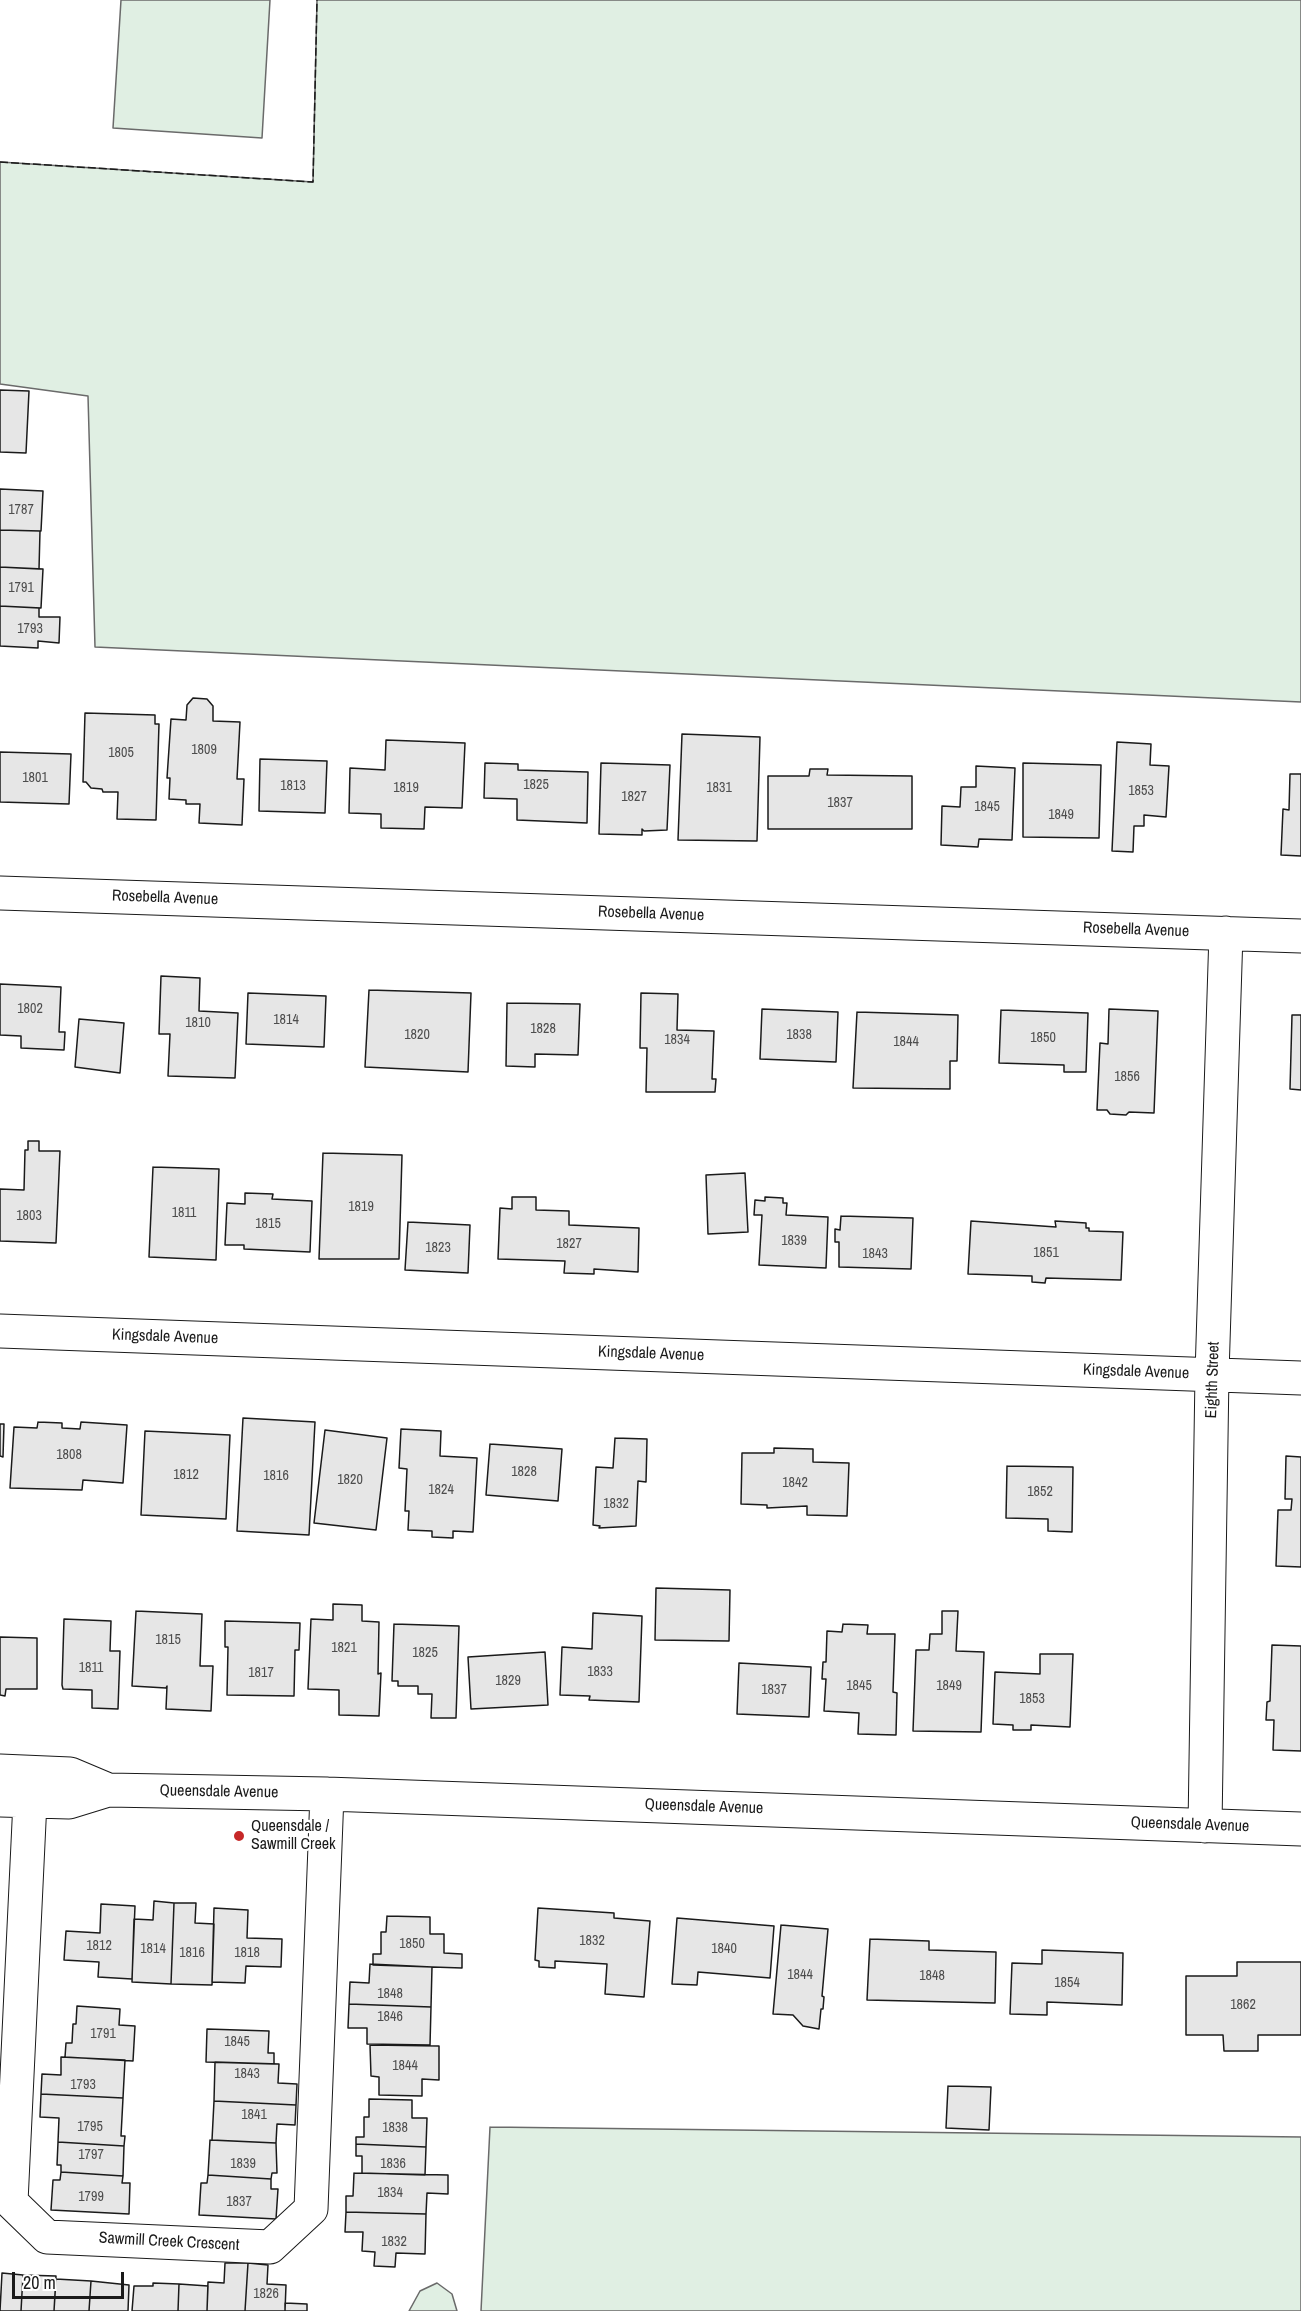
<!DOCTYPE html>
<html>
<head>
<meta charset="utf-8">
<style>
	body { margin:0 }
	#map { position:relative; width:1301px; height:2311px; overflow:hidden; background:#fff; font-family:"Archivo Narrow",sans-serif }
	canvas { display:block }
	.scale { position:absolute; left:12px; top:2272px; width:112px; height:27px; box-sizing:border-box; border:3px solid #1a1a1a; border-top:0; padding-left:8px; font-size:18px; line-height:21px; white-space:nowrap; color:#1a1a1a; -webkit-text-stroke:4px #fff; paint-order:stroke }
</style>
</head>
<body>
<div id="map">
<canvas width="1301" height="2311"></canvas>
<div class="scale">20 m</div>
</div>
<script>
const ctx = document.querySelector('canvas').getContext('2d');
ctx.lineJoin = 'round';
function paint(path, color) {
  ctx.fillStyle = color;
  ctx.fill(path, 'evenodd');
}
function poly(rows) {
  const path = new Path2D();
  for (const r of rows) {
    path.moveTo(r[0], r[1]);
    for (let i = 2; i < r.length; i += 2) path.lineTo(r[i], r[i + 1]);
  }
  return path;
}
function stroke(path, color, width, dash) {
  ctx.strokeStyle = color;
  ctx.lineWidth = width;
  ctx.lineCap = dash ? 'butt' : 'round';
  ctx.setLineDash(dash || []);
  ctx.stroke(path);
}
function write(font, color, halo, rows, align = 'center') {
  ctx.font = font + ' "Archivo Narrow",sans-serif';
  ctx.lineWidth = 4.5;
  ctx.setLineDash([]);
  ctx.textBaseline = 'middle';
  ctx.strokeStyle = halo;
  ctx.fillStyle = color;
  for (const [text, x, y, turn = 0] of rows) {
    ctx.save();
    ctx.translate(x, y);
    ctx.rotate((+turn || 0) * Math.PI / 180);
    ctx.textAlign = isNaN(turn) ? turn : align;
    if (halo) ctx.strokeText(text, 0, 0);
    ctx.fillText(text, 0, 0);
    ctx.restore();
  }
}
const green = poly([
	[121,0,270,0,262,138,113,128,121,0],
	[317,0,1301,0,1301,702,95,647,88,396,0,384,0,162,313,182,317,0],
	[490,2127,1301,2137,1301,2311,481,2311,490,2127],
	[437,2283,452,2294,457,2311,409,2311,420,2291,437,2283]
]);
paint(green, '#e0efe3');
stroke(green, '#6a6a6a', 1.5);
const building = poly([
	[0,390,29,391,26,453,0,452,0,390],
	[0,489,43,491,41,531,0,530,0,489],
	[0,530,40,531,39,569,0,567,0,530],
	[0,567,43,569,41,608,0,606,0,567],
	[0,606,39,608,39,617,60,617,59,643,38,641,38,648,0,646,0,606],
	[193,698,207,699,213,706,213,721,240,722,237,779,244,779,242,825,199,823,200,804,186,804,186,800,169,799,170,778,167,778,171,719,186,720,187,705,193,698],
	[85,713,155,715,155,724,159,724,156,820,117,819,118,792,103,792,102,789,91,788,86,782,83,782,85,713],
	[682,734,760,737,757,841,678,840,682,734],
	[386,740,465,743,462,808,425,807,424,829,381,828,381,814,349,813,350,768,385,770,386,740],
	[1117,742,1151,744,1150,765,1169,766,1166,817,1144,815,1144,826,1134,826,1133,852,1112,851,1117,742],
	[0,752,71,754,69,804,0,802,0,752],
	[260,759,327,761,325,813,259,811,260,759],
	[485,763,518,764,518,770,588,772,587,823,517,820,517,799,484,798,485,763],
	[601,763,670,765,667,830,644,831,642,829,642,835,599,834,601,763],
	[1023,763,1101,765,1099,838,1023,837,1023,763],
	[976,766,1015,768,1012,840,979,839,978,847,941,845,942,806,960,807,961,787,976,787,976,766],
	[810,769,828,769,827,775,912,776,912,829,768,829,768,776,809,776,810,769],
	[1290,774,1301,774,1301,856,1281,855,1283,809,1289,810,1290,774],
	[161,976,200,978,199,1011,238,1013,235,1078,168,1076,170,1034,159,1034,161,976],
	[0,984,61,987,59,1032,65,1032,64,1050,21,1048,21,1036,0,1035,0,984],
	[369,990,471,993,468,1072,365,1067,369,990],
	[248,993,326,996,324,1047,246,1044,248,993],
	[641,993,678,994,677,1030,714,1031,712,1079,716,1079,715,1092,646,1092,647,1048,640,1048,641,993],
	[507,1003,580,1004,578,1055,535,1054,535,1067,506,1066,507,1003],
	[762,1009,838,1012,836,1062,760,1059,762,1009],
	[1109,1009,1158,1011,1154,1113,1129,1112,1126,1115,1110,1114,1107,1110,1097,1110,1100,1043,1108,1044,1109,1009],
	[1001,1010,1088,1013,1086,1072,1064,1072,1064,1065,999,1063,1001,1010],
	[857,1012,958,1015,957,1061,950,1061,950,1089,853,1088,857,1012],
	[1292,1015,1301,1015,1301,1090,1290,1089,1292,1015],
	[79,1019,124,1023,120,1073,75,1067,79,1019],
	[28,1141,39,1141,39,1151,60,1151,56,1243,0,1241,0,1189,24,1190,25,1150,28,1150,28,1141],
	[323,1153,402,1155,399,1259,319,1259,323,1153],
	[153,1167,219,1169,216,1260,149,1257,153,1167],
	[745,1173,748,1232,708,1234,706,1175,745,1173],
	[245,1193,273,1194,272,1199,312,1201,310,1252,244,1249,244,1245,225,1245,227,1203,245,1204,245,1193],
	[512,1197,536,1197,536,1210,569,1211,569,1225,639,1228,638,1272,594,1269,594,1274,564,1273,565,1261,498,1259,500,1208,512,1209,512,1197],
	[765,1197,783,1198,783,1203,787,1203,786,1215,828,1217,826,1268,759,1265,762,1215,754,1215,755,1200,765,1201,765,1197],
	[841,1216,913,1218,911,1269,839,1267,839,1242,835,1242,835,1229,840,1230,841,1216],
	[971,1221,1056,1227,1055,1221,1086,1223,1086,1228,1089,1228,1089,1231,1123,1232,1121,1280,1046,1278,1045,1283,1032,1282,1032,1276,968,1274,971,1221],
	[408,1222,470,1225,468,1273,405,1270,408,1222],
	[243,1418,315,1422,309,1535,237,1531,243,1418],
	[38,1422,62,1423,62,1428,80,1429,81,1422,127,1425,123,1483,83,1480,82,1490,10,1488,14,1427,37,1428,38,1422],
	[0,1424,4,1424,3,1457,0,1456,0,1424],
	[401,1429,441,1431,440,1456,477,1458,473,1532,453,1531,453,1538,432,1537,432,1531,408,1530,409,1511,405,1511,407,1469,399,1468,401,1429],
	[325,1430,387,1438,376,1530,314,1523,325,1430],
	[145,1431,230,1435,226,1519,141,1515,145,1431],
	[615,1438,647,1439,646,1482,638,1481,636,1526,599,1528,600,1526,593,1525,596,1467,613,1468,615,1438],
	[490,1444,562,1449,558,1501,486,1495,490,1444],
	[774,1448,813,1449,813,1462,849,1463,847,1516,807,1515,807,1506,767,1508,767,1505,741,1504,742,1453,774,1453,774,1448],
	[1286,1456,1301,1457,1301,1567,1276,1566,1278,1510,1291,1510,1292,1499,1285,1499,1286,1456],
	[1007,1466,1073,1467,1072,1532,1048,1531,1048,1519,1006,1518,1007,1466],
	[656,1588,730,1590,729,1641,655,1640,656,1588],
	[333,1604,362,1605,362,1621,379,1622,378,1674,381,1673,379,1716,339,1715,339,1690,308,1689,311,1619,333,1620,333,1604],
	[136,1611,202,1614,200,1666,213,1666,211,1711,166,1709,167,1686,166,1688,132,1686,136,1611],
	[942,1611,958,1611,956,1651,984,1652,981,1732,913,1731,916,1650,929,1650,930,1634,942,1634,942,1611],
	[593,1613,642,1616,639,1702,589,1700,590,1696,560,1695,562,1647,592,1649,593,1613],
	[64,1619,111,1621,110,1651,120,1651,118,1709,92,1708,92,1690,63,1689,62,1685,64,1619],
	[225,1621,300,1623,299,1650,295,1650,294,1696,227,1695,228,1647,225,1647,225,1621],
	[394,1624,459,1626,456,1718,431,1718,432,1694,418,1694,418,1686,398,1686,398,1681,392,1681,394,1624],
	[843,1624,868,1625,867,1634,895,1634,893,1692,897,1693,896,1735,858,1734,859,1713,824,1711,826,1679,822,1679,823,1662,826,1662,827,1631,842,1632,843,1624],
	[0,1637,37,1638,37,1689,6,1689,5,1696,0,1695,0,1637],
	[1272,1645,1301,1646,1301,1751,1273,1750,1274,1720,1266,1720,1267,1702,1270,1701,1272,1645],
	[545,1652,548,1705,471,1709,468,1657,545,1652],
	[1040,1654,1073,1654,1070,1727,1031,1725,1031,1730,1013,1730,1013,1725,993,1724,995,1672,1040,1674,1040,1654],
	[739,1663,811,1667,809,1717,737,1714,739,1663],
	[154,1901,174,1903,171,1984,132,1982,134,1919,153,1920,154,1901],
	[174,1903,196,1903,195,1923,214,1924,212,1985,171,1984,174,1903],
	[101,1904,135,1906,132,1979,98,1977,99,1962,64,1960,66,1931,100,1933,101,1904],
	[214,1908,248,1910,247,1938,282,1939,281,1967,246,1966,245,1983,212,1982,214,1908],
	[538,1908,614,1913,614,1918,650,1921,644,1997,605,1994,607,1964,555,1961,555,1968,539,1967,539,1961,535,1960,538,1908],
	[387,1916,430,1917,430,1934,444,1934,444,1953,462,1954,462,1968,373,1965,373,1954,381,1954,381,1932,386,1932,387,1916],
	[677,1918,774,1926,770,1978,698,1972,697,1985,672,1984,677,1918],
	[781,1925,828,1929,822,1996,824,1997,823,2009,821,2009,819,2029,803,2026,793,2015,773,2014,781,1925],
	[870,1939,929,1941,929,1950,996,1952,995,2003,867,2000,870,1939],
	[1042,1950,1123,1953,1122,2005,1047,2002,1047,2015,1010,2014,1012,1963,1042,1964,1042,1950],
	[1237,1962,1301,1962,1301,2035,1258,2035,1258,2051,1224,2051,1223,2035,1186,2035,1186,1976,1237,1976,1237,1962],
	[370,1964,432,1967,431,2007,349,2004,350,1982,369,1983,370,1964],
	[349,2004,431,2007,430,2045,367,2044,367,2028,348,2028,349,2004],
	[77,2006,120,2009,119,2025,135,2026,133,2061,65,2057,66,2043,72,2043,73,2024,76,2024,77,2006],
	[207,2029,269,2031,268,2053,274,2053,274,2064,206,2062,207,2029],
	[370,2045,439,2046,439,2080,422,2079,422,2096,379,2095,379,2077,371,2076,370,2045],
	[61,2057,125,2060,123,2098,41,2094,42,2074,61,2075,61,2057],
	[215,2062,279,2064,278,2083,297,2084,296,2105,214,2101,215,2062],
	[948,2086,991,2087,989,2130,946,2128,948,2086],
	[41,2094,123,2098,121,2136,125,2136,124,2146,58,2142,59,2118,40,2117,41,2094],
	[369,2099,412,2100,412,2118,427,2118,426,2147,356,2144,356,2137,364,2137,364,2117,369,2117,369,2099],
	[214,2101,296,2105,295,2125,277,2124,276,2143,212,2140,214,2101],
	[210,2140,276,2143,277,2173,272,2173,271,2179,208,2175,210,2140],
	[58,2142,124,2146,123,2176,61,2172,61,2165,57,2165,58,2142],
	[356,2144,426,2147,425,2175,362,2173,362,2156,356,2156,356,2144],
	[61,2172,123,2176,122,2183,130,2183,129,2214,51,2210,53,2180,60,2180,61,2172],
	[354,2173,448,2175,448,2194,427,2193,426,2214,346,2212,346,2196,353,2196,354,2173],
	[208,2175,271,2179,271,2189,278,2189,276,2219,199,2215,201,2183,207,2183,208,2175],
	[346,2212,426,2214,425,2254,396,2253,395,2267,374,2266,375,2252,362,2251,363,2232,345,2232,346,2212],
	[225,2263,248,2263,245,2311,207,2311,208,2282,224,2283,225,2263],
	[248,2263,268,2265,267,2284,286,2285,285,2311,245,2311,248,2263],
	[2,2273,23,2275,21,2311,0,2311,2,2273],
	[23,2275,56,2276,54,2311,21,2311,23,2275],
	[56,2279,91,2281,89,2311,54,2311,56,2279],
	[91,2281,129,2285,128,2311,89,2311,91,2281],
	[153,2283,179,2284,178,2311,132,2311,134,2286,153,2286,153,2283],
	[179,2284,208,2286,207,2311,178,2311,179,2284],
	[285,2303,307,2304,307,2311,285,2311,285,2303]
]);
paint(building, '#e6e6e6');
stroke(building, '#1a1a1a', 1.5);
const minor = poly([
	[0,893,1301,936],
	[0,1331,1301,1378],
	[0,1771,70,1774,108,1790],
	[0,1800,69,1802,108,1790,327,1794,1301,1829],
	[30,1801,11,2202,47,2237,270,2247,311,2209,327,1794],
	[1205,1826,1212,1374,1226,933]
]);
stroke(minor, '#1a1a1a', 35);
stroke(minor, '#fff', 33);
stroke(poly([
	[0,162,313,182,317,0]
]), '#1a1a1a', 1.5, [8, 3]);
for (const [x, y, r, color] of [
	[239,1836,6,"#c62828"]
]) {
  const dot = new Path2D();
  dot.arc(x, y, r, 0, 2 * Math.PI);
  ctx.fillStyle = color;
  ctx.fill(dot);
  stroke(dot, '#fff', 2);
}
write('14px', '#4d4d4d', null, [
	["1787",21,510],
	["1791",21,588],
	["1793",30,629],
	["1809",204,750],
	["1805",121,753],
	["1801",35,778],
	["1825",536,785],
	["1813",293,786],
	["1819",406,788],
	["1831",719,788],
	["1853",1141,791],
	["1827",634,797],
	["1837",840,803],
	["1845",987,807],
	["1849",1061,815],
	["1802",30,1009],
	["1814",286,1020],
	["1810",198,1023],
	["1828",543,1029],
	["1820",417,1035],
	["1838",799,1035],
	["1850",1043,1038],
	["1834",677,1040],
	["1844",906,1042],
	["1856",1127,1077],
	["1819",361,1207],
	["1811",184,1213],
	["1803",29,1216],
	["1815",268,1224],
	["1839",794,1241],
	["1827",569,1244],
	["1823",438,1248],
	["1851",1046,1253],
	["1843",875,1254],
	["1808",69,1455],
	["1828",524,1472],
	["1812",186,1475],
	["1816",276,1476],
	["1820",350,1480],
	["1842",795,1483],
	["1824",441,1490],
	["1852",1040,1492],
	["1832",616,1504],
	["1815",168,1640],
	["1821",344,1648],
	["1825",425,1653],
	["1811",91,1668],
	["1833",600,1672],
	["1817",261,1673],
	["1829",508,1681],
	["1845",859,1686],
	["1849",949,1686],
	["1837",774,1690],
	["1853",1032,1699],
	["1832",592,1941],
	["1850",412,1944],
	["1812",99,1946],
	["1814",153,1949],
	["1840",724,1949],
	["1816",192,1953],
	["1818",247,1953],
	["1844",800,1975],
	["1848",932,1976],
	["1854",1067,1983],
	["1848",390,1994],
	["1862",1243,2005],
	["1846",390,2017],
	["1791",103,2034],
	["1845",237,2042],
	["1844",405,2066],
	["1843",247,2074],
	["1793",83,2085],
	["1841",254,2115],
	["1795",90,2127],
	["1838",395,2128],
	["1797",91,2155],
	["1839",243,2164],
	["1836",393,2164],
	["1834",390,2193],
	["1799",91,2197],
	["1837",239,2202],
	["1832",394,2242],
	["1826",266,2294]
]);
write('16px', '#1a1a1a', '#fff', [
	["Rosebella Avenue",165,898,2],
	["Rosebella Avenue",651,914,2],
	["Rosebella Avenue",1136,930,2],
	["Kingsdale Avenue",165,1337,2],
	["Kingsdale Avenue",651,1354,2],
	["Kingsdale Avenue",1136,1372,2],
	["Eighth Street",1213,1380,-88],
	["Queensdale Avenue",219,1792,1],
	["Queensdale Avenue",704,1807,2],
	["Queensdale Avenue",1190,1825,2],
	["Sawmill Creek Crescent",169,2242,3]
]);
write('16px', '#1a1a1a', '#fff', [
	["Queensdale /",251,1827],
	["Sawmill Creek",251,1845]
], 'left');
</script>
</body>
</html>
